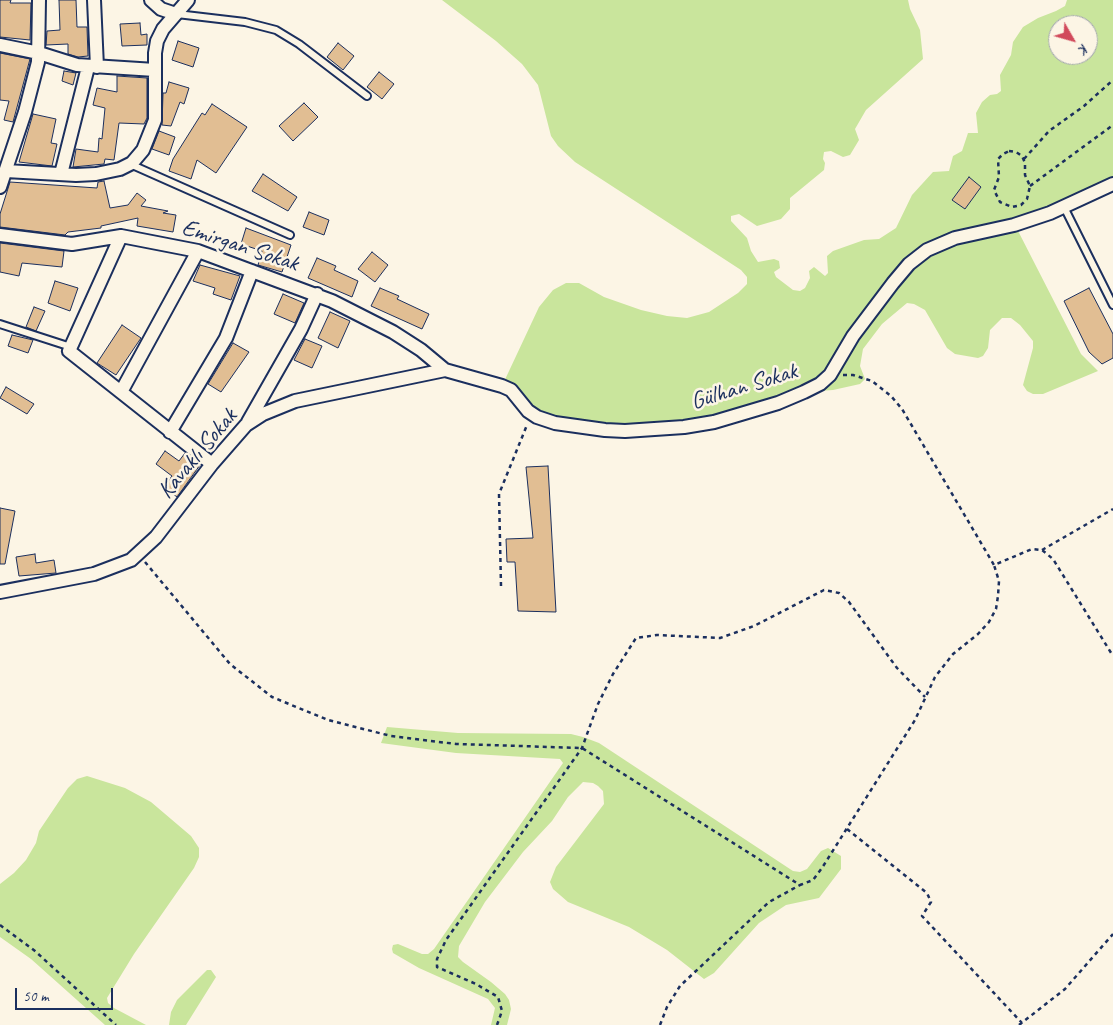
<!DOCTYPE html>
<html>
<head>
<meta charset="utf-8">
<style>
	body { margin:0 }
	#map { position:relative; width:1113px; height:1025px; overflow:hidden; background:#fcf5e5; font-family:Caveat,sans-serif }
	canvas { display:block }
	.north { position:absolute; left:1048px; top:15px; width:50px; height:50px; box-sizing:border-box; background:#fcf5e5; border:1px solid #a2a6af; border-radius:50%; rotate:128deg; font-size:14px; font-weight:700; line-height:20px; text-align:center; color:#1b2f5e }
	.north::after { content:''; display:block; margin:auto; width:18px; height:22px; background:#d1495b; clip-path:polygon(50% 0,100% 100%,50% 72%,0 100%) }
	.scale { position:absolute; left:15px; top:988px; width:98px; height:22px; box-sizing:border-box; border:2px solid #1b2f5e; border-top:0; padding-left:6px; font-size:15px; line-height:18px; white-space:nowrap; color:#1b2f5e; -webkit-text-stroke:4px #fcf5e5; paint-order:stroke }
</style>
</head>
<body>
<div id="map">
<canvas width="1113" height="1025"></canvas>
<div class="north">K</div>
<div class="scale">50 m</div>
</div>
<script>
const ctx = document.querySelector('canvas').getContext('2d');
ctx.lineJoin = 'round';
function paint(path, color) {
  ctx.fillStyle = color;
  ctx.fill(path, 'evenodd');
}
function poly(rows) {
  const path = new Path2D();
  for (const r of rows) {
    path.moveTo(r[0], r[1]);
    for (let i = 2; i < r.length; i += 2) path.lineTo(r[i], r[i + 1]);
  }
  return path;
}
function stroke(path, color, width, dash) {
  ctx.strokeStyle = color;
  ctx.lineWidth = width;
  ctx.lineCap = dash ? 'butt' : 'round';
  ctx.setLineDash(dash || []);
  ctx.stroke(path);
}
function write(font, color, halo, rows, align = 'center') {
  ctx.font = font + ' Caveat,sans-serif';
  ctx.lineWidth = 5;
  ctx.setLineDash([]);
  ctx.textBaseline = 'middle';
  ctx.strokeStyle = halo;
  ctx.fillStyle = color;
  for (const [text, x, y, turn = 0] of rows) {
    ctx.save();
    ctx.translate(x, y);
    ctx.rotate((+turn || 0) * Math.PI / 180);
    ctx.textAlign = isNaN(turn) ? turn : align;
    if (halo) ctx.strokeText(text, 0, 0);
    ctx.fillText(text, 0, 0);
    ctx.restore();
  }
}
paint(poly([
	[442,0,908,0,910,9,920,30,923,59,866,110,855,129,859,140,850,155,843,157,831,151,824,152,823,159,825,163,824,170,790,198,790,209,781,219,757,226,739,214,731,216,731,221,747,238,751,251,758,262,774,259,779,261,780,268,774,272,776,277,793,290,800,291,805,288,810,278,809,271,814,267,825,276,828,273,827,256,833,251,864,240,879,239,896,228,912,195,933,172,949,171,953,156,962,151,968,133,978,133,976,113,982,102,990,95,997,94,1001,91,1000,75,1011,55,1013,42,1023,27,1038,18,1056,11,1065,6,1067,0,1113,0,1113,184,1015,225,1081,354,1098,371,1043,394,1033,394,1027,391,1023,385,1033,348,1033,341,1020,325,1011,318,1002,318,990,330,988,348,983,356,978,358,955,354,947,348,925,310,914,304,907,303,882,324,863,349,860,366,865,379,860,384,833,390,804,392,684,427,555,423,502,386,539,307,553,290,566,283,579,283,604,297,641,310,667,316,687,318,709,312,738,293,747,284,747,277,741,270,575,162,558,146,551,136,538,85,522,64,496,41],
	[1058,25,1088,25,1088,55,1058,55],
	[387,727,458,733,571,734,583,737,599,743,793,871,800,872,807,869,821,851,828,848,841,856,841,869,819,898,786,905,759,923,714,973,704,979,667,950,629,927,568,902,553,889,550,882,556,867,604,804,603,791,598,786,593,783,583,782,568,797,552,821,523,852,485,902,459,946,458,957,463,962,491,982,505,994,509,1000,511,1009,507,1025,491,1025,495,1008,488,999,419,968,393,953,392,949,393,945,398,944,422,954,428,954,434,949,563,763,560,759,456,753,381,743],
	[87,776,125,788,151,802,191,836,199,848,199,857,194,868,134,954,107,998,108,1003,114,1008,146,1025,105,1025,31,959,0,937,0,884,14,873,26,860,36,843,39,831,68,788,77,779],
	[207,970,211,970,216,977,186,1025,169,1025,171,1012,177,1000]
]), '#c9e59c');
const building = poly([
	[0,0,11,0,10,3,31,3,30,40,0,37,0,0],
	[59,0,76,0,77,27,87,27,88,56,78,57,68,54,68,44,46,45,47,31,60,30,59,0],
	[140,23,141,35,147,34,147,45,122,46,120,24,140,23],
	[178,41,199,48,193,67,172,60,178,41],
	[338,43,354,56,343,70,327,57,338,43],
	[0,53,30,59,13,122,4,120,9,101,0,100,0,53],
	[64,71,76,73,73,85,62,81,64,71],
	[379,72,394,84,382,99,367,87,379,72],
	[117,76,147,78,147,118,144,124,119,123,114,160,105,159,104,164,73,167,76,149,98,152,99,138,102,139,105,108,93,105,97,88,117,92,117,76],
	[169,82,189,88,184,104,180,102,171,126,162,125,163,93,166,93,169,82],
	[304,103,318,117,293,141,279,126,304,103],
	[212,104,247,127,216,173,197,160,191,179,169,171,173,159,202,113,205,115,212,104],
	[33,114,56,119,51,143,57,144,52,166,19,162,33,114],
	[159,131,175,137,169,155,152,149,159,131],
	[263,174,297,197,288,211,252,191,263,174],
	[969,177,981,187,965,209,952,200,969,177],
	[104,181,110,208,128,205,137,193,146,200,141,206,168,211,163,213,176,215,173,232,137,226,138,218,101,226,101,228,68,232,65,235,0,227,0,214,10,182,97,188,98,182,104,181],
	[309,212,329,220,324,235,303,227,309,212],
	[246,228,291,245,282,272,258,265,262,251,241,244,246,228],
	[0,243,64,251,62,267,22,263,19,276,0,272,0,243],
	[372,252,388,265,375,282,358,269,372,252],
	[317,258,336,266,334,270,358,281,352,297,308,278,317,258],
	[200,265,240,276,231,300,213,294,215,288,193,281,200,265],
	[55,281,78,288,70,311,48,303,55,281],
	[380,288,399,296,397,299,429,314,422,329,371,306,380,288],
	[1089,288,1113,334,1113,358,1102,364,1089,352,1064,301,1089,288],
	[283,294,304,303,295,323,274,314,283,294],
	[34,307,45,311,36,331,26,327,34,307],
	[330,312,350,321,338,348,318,338,330,312],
	[122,325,141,338,116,375,97,363,122,325],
	[12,335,33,340,28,353,8,346,12,335],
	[305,339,322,346,312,368,294,360,305,339],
	[233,343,249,352,221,392,208,384,233,343],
	[6,387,34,404,27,414,0,398,6,387],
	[165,451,179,461,185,453,200,465,177,497,164,487,172,476,156,464,165,451],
	[548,466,556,612,518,611,515,562,507,562,506,539,533,538,526,467,548,466],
	[0,508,15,511,5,564,0,564,0,508],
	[35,554,36,563,54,560,56,573,19,576,16,557,35,554]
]);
paint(building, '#e1be93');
stroke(building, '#1b2f5e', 1);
const service = poly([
	[177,14,245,22,276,30,299,44,367,96],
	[130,164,290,235],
	[1064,207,1113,305],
	[0,324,71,347]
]);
const minor = poly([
	[94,0,97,67],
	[151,0,161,9,176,14],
	[0,45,39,53,77,65,155,70],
	[6,171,76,175,96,174,120,169,132,163,143,150,155,120,155,53,157,41,163,29,188,0],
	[61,174,88,67],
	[0,187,25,112,38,62,39,0],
	[0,235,72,244,121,236,198,251,332,301,393,332,421,350,445,370],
	[121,236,69,351,212,464],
	[121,392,198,251],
	[248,422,301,329,317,294],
	[170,432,226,338,252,271],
	[0,592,94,574,131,560,156,537,212,464,246,425,263,414,295,401,445,370,502,386,511,390,528,411,537,417,555,423,605,430,625,431,684,427,714,422,778,403,804,392,820,384,830,375,853,336,893,283,909,264,927,250,955,238,1014,225,1050,213,1113,184]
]);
stroke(service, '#1b2f5e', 10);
stroke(minor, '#1b2f5e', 16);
stroke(poly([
	[1009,151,1016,152,1022,156,1025,163,1025,175,1030,186,1027,199,1021,205,1012,207,1000,202,994,190,999,177,998,159,1003,154,1009,151],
	[1024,159,1049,131,1084,106,1113,80],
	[1030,186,1113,125],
	[843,375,853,375,872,381,891,396,902,409,994,565,1032,549,1042,550,1053,559,1113,656],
	[1042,550,1113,509],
	[145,562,230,664,272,697,328,720,391,736,456,744,582,748,800,885,813,880,822,868,915,720,935,677,953,654,978,634,989,622,996,609,998,596,999,581,994,565],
	[501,586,499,494,527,425],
	[847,829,927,893,931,902,922,916,1022,1023],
	[0,925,35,951,116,1025],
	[497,1025,502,1011,498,997,476,984,437,967,437,959,446,940,582,748,598,704,613,674,636,638,657,635,720,638,754,626,824,590,839,593,849,602,897,668,925,697],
	[660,1025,667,1007,680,986,769,902,800,885],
	[1019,1025,1065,989,1113,934]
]), '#1b2f5e', 2.5, [4, 4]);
stroke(service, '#fcf5e5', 6);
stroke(minor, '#fcf5e5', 12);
write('24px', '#1b2f5e', '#fcf5e5', [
	["Emirgan Sokak",240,246,18],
	["Gülhan Sokak",744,387,-17],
	["Kavaklı Sokak",198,454,-50]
]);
</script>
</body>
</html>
